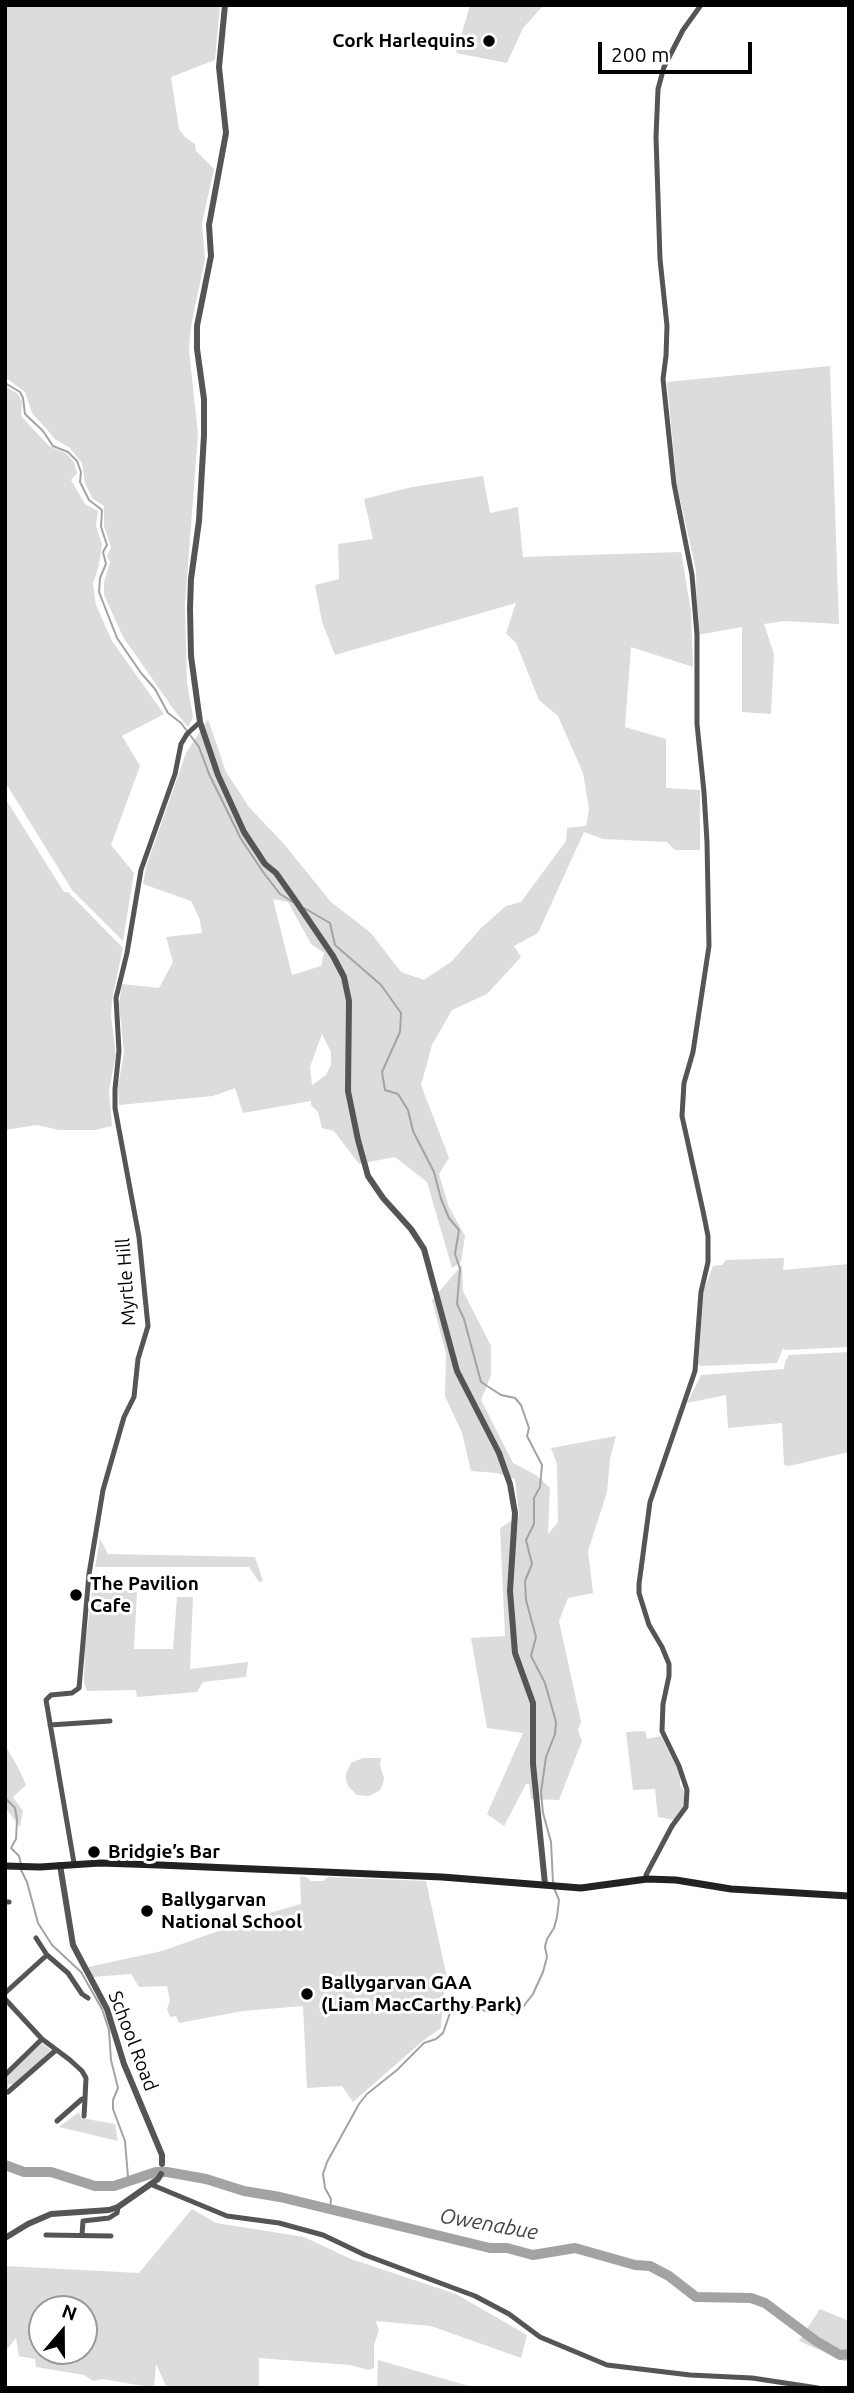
<!DOCTYPE html>
<html>
<head>
<meta charset="utf-8">
<style>
	body { margin:0 }
	#map { position:relative; width:854px; height:2393px; overflow:hidden; background:#fff; font-family:Ubuntu,sans-serif }
	canvas { display:block }
	.frame { position:absolute; inset:0; border:7px solid #000; pointer-events:none }
	.north { position:absolute; left:28px; top:2295px; width:70px; height:70px; box-sizing:border-box; background:#fff; border:2px solid #999; border-radius:50%; rotate:20deg; font-size:19px; font-weight:700; line-height:28px; text-align:center; color:#000 }
	.north::after { content:''; display:block; margin:auto; width:24px; height:32px; background:#000; clip-path:polygon(50% 0,100% 100%,50% 72%,0 100%) }
	.scale { position:absolute; left:598px; top:42px; width:154px; height:32px; box-sizing:border-box; border:4px solid #000; border-top:0; padding-left:9px; font-size:21px; line-height:24px; white-space:nowrap; color:#000; -webkit-text-stroke:5px #fff; paint-order:stroke }
</style>
</head>
<body>
<div id="map">
<canvas width="854" height="2393"></canvas>
<div class="frame"></div>
<div class="north">N</div>
<div class="scale">200 m</div>
</div>
<script>
const ctx = document.querySelector('canvas').getContext('2d');
ctx.lineJoin = 'round';
function paint(path, color) {
  ctx.fillStyle = color;
  ctx.fill(path, 'evenodd');
}
function poly(rows) {
  const path = new Path2D();
  for (const r of rows) {
    path.moveTo(r[0], r[1]);
    for (let i = 2; i < r.length; i += 2) path.lineTo(r[i], r[i + 1]);
  }
  return path;
}
function stroke(path, color, width, dash) {
  ctx.strokeStyle = color;
  ctx.lineWidth = width;
  ctx.lineCap = dash ? 'butt' : 'round';
  ctx.setLineDash(dash || []);
  ctx.stroke(path);
}
function write(font, color, halo, rows, align = 'center') {
  ctx.font = font + ' Ubuntu,sans-serif';
  ctx.lineWidth = 6;
  ctx.setLineDash([]);
  ctx.textBaseline = 'middle';
  ctx.strokeStyle = halo;
  ctx.fillStyle = color;
  for (const [text, x, y, turn = 0] of rows) {
    ctx.save();
    ctx.translate(x, y);
    ctx.rotate((+turn || 0) * Math.PI / 180);
    ctx.textAlign = isNaN(turn) ? turn : align;
    if (halo) ctx.strokeText(text, 0, 0);
    ctx.fillText(text, 0, 0);
    ctx.restore();
  }
}
paint(poly([
	[5,5,220,5,215,60,171,77,179,129,185,137,195,144,196,151,214,169,202,223,205,259,191,326,189,350,198,434,185,605,187,683,193,717,188,727,174,710,123,637,104,595,104,582,110,562,107,556,111,547,104,526,104,506,92,498,85,483,82,463,69,447,56,440,32,413,25,392,5,377],
	[470,5,544,5,523,28,507,63,456,53],
	[830,366,839,624,784,621,764,624,774,654,771,714,742,712,742,627,697,635,696,570,677,486,667,382],
	[5,386,18,394,22,402,21,416,49,446,67,454,74,462,77,473,71,480,85,504,98,511,96,526,102,544,99,565,93,584,96,605,112,641,164,714,122,736,140,766,111,845,134,873,123,941,72,890,5,782],
	[483,476,490,513,518,507,523,557,681,552,691,611,693,667,631,647,625,727,666,739,666,788,700,790,700,850,675,850,667,842,603,839,584,832,538,933,514,946,521,957,487,994,452,1010,432,1045,421,1085,449,1158,439,1174,449,1207,465,1236,461,1262,452,1268,427,1182,395,1157,359,1164,334,1131,322,1128,318,1112,311,1105,311,1101,243,1113,235,1088,213,1096,119,1105,118,1086,124,1053,119,1004,122,984,159,988,173,962,166,937,202,933,200,920,191,901,143,884,146,867,186,753,208,719,226,772,249,807,284,844,331,902,371,933,401,972,424,980,452,961,481,928,506,906,521,902,566,841,567,828,586,826,589,809,583,773,558,716,539,700,516,643,506,633,516,603,335,655,322,622,315,585,339,579,338,544,373,539,364,499,412,487],
	[273,899,288,902,311,944,324,953,321,966,292,975],
	[322,1034,331,1052,331,1065,326,1075,312,1085,310,1067],
	[5,798,64,892,68,892,123,948,112,1000,111,1016,116,1055,109,1090,112,1126,95,1130,59,1130,37,1125,5,1130],
	[784,1258,783,1270,849,1264,849,1347,786,1350,783,1348,777,1363,701,1366,698,1364,704,1290,713,1266,722,1265,726,1260],
	[462,1265,463,1291,491,1346,491,1375,481,1400,513,1463,536,1475,550,1488,548,1534,558,1522,557,1464,551,1448,616,1436,610,1459,607,1492,588,1551,593,1593,568,1598,559,1621,581,1722,578,1730,582,1741,559,1800,531,1799,529,1784,526,1784,504,1826,487,1814,523,1733,487,1728,471,1638,505,1636,500,1528,519,1516,515,1479,497,1473,471,1471,462,1433,445,1396,446,1354,432,1300],
	[849,1352,849,1452,789,1466,784,1465,782,1423,728,1428,726,1395,687,1403,701,1375,784,1369,785,1362,789,1355],
	[100,1539,108,1554,255,1557,263,1581,259,1582,249,1567,95,1567],
	[93,1585,137,1592,134,1649,173,1649,177,1597,193,1597,190,1669,248,1662,246,1677,203,1682,197,1692,137,1697,136,1690,87,1691,84,1682,85,1646],
	[645,1731,647,1739,661,1736,680,1774,680,1785,685,1792,684,1807,674,1820,658,1817,655,1789,633,1790,626,1732],
	[5,1745,19,1769,26,1785,13,1797,23,1811,20,1827,7,1810,5,1810],
	[363,1758,381,1758,380,1765,384,1778,383,1784,380,1790,369,1796,357,1795,348,1786,346,1780,346,1774,351,1763],
	[300,1876,306,1877,311,1881,323,1881,328,1877,426,1881,446,1973,441,2028,424,2040,353,2102,342,2086,307,2088,303,2006,243,2011,179,2023,176,2016,170,2017,167,2009,170,2001,167,1986,139,1987,131,1974,93,1977,88,1967,162,1951,269,1913,301,1904],
	[42,2043,51,2050,16,2085,9,2084,5,2093,5,2077],
	[79,2112,81,2118,115,2124,118,2141,59,2127],
	[192,2209,216,2223,304,2237,351,2259,456,2294,527,2335,521,2358,431,2326,376,2321,379,2330,374,2345,374,2368,369,2370,350,2365,259,2358,259,2388,167,2388,156,2364,154,2388,103,2379,93,2381,84,2375,36,2367,35,2359,19,2356,16,2338,5,2352,5,2266,139,2273],
	[42,2309,84,2309,84,2351,42,2351],
	[820,2309,849,2321,849,2361,844,2361,799,2341],
	[378,2360,476,2388,377,2388]
]), '#dcdcdc');
stroke(poly([
	[5,383,20,392,23,398,25,414,43,431,53,446,68,452,77,461,81,472,80,482,89,500,102,510,101,527,107,545,103,552,106,564,100,578,99,592,117,638,141,673,155,689,168,713,181,723,199,747,209,774,241,839,263,872,280,894,293,902],
	[304,908,330,923,335,945,381,985,401,1013,400,1032,382,1072,385,1090,398,1094,408,1110,413,1131,434,1172,441,1199,449,1218,459,1230,455,1254,460,1269,457,1304,464,1319,481,1382,501,1395,515,1398,521,1405,529,1428,527,1436,542,1465,540,1487,534,1498,534,1524,526,1540,532,1564,525,1581,526,1600,536,1637,531,1656,545,1683,556,1722,555,1734,546,1757,541,1792,543,1813,551,1842,553,1883],
	[5,1798,15,1808,17,1820,16,1839,11,1848,19,1856,21,1864],
	[21,1870,27,1882,38,1923,52,1945,81,1972,102,2009,109,2030,111,2060,118,2088,113,2100,113,2109,125,2141,128,2177,133,2180],
	[330,2210,331,2199,325,2188,323,2174,327,2162,359,2104,367,2094,397,2070,424,2043,436,2039,443,2033,450,2013,457,2003,490,2012,508,2012,516,2016,533,1994,543,1972,547,1957,545,1947,547,1939,554,1928,557,1917,559,1900,554,1888]
]), '#a3a3a3', 2);
stroke(poly([
	[5,2165,24,2172,51,2172,95,2186,114,2186,156,2172,167,2172,206,2179,244,2191,280,2197,490,2248,507,2248,533,2255,575,2248,635,2265,650,2266,669,2276,696,2297,751,2298,765,2303,816,2341,840,2355,849,2354]
]), '#a3a3a3', 10);
stroke(poly([
	[50,1725,110,1721],
	[74,1863,46,1700,51,1695,72,1693,79,1688,89,1574,103,1490,124,1417,134,1397,138,1359,148,1326,139,1237,115,1108,115,1089,119,1051,116,998,127,953,141,870,175,774,181,744,187,734,200,722],
	[647,1879,646,1875,672,1826,686,1807,687,1790,679,1766,662,1731,663,1704,669,1676,669,1664,662,1647,649,1625,639,1593,639,1584,650,1502,695,1371,701,1292,708,1262,708,1236,703,1211,682,1116,684,1083,693,1052,709,946,707,842,704,792,697,724,697,635,692,575,674,484,663,379,666,356,667,326,660,259,656,137,658,89,664,67,683,30,701,5],
	[5,1902,9,1902],
	[36,1938,47,1955,68,1973,82,1994,88,1998],
	[5,1993,47,1955],
	[5,1999,42,2039,70,2060,82,2071,86,2078,85,2099,82,2099,57,2121],
	[5,2075,42,2039],
	[8,2092,56,2050],
	[84,2116,85,2099],
	[150,2184,227,2216,279,2223,323,2235,365,2255,475,2296,509,2314,540,2337,607,2365,690,2375,752,2378,818,2388],
	[46,2235,111,2236],
	[82,2235,83,2221,109,2218,117,2213,118,2207]
]), '#555', 5);
stroke(poly([
	[225,5,219,67,226,133,209,225,211,256,197,326,197,349,204,399,204,435,199,521,191,579,190,608,191,656,200,722,218,775,244,832,265,864,276,873,293,897,333,956,344,977,349,1001,348,1091,358,1140,368,1176,383,1198,411,1229,424,1249,457,1371,499,1453,510,1484,515,1513,510,1591,515,1653,533,1703,533,1764,545,1884],
	[60,1865,73,1945,107,2009,124,2064,162,2155,162,2164],
	[5,2238,28,2224,51,2214,109,2210,118,2207,158,2179,161,2174]
]), '#555', 6);
stroke(poly([
	[5,1866,40,1867,100,1863,159,1865,442,1877,581,1888,647,1879,676,1880,731,1889,849,1896]
]), '#222', 7);
for (const [x, y, r, color] of [
	[489,41,7,"#000"],
	[76,1595,7,"#000"],
	[94,1852,7,"#000"],
	[147,1911,7,"#000"],
	[307,1994,7,"#000"]
]) {
  const dot = new Path2D();
  dot.arc(x, y, r, 0, 2 * Math.PI);
  ctx.fillStyle = color;
  ctx.fill(dot);
  stroke(dot, '#fff', 2.5);
}
write('bold 19px', '#000', '#fff', [
	["Cork Harlequins",475,41,"right"],
	["The Pavilion",90,1584],
	["Cafe",90,1606],
	["Bridgie’s Bar",108,1852],
	["Ballygarvan",161,1900],
	["National School",161,1922],
	["Ballygarvan GAA",321,1983],
	["(Liam MacCarthy Park)",321,2005]
], 'left');
write('19px', '#000', '#fff', [
	["Myrtle Hill",126,1282,-94],
	["School Road",133,2041,69]
]);
write('italic 21px', '#444', '#fff', [
	["Owenabue",489,2224,10]
]);
</script>
</body>
</html>
